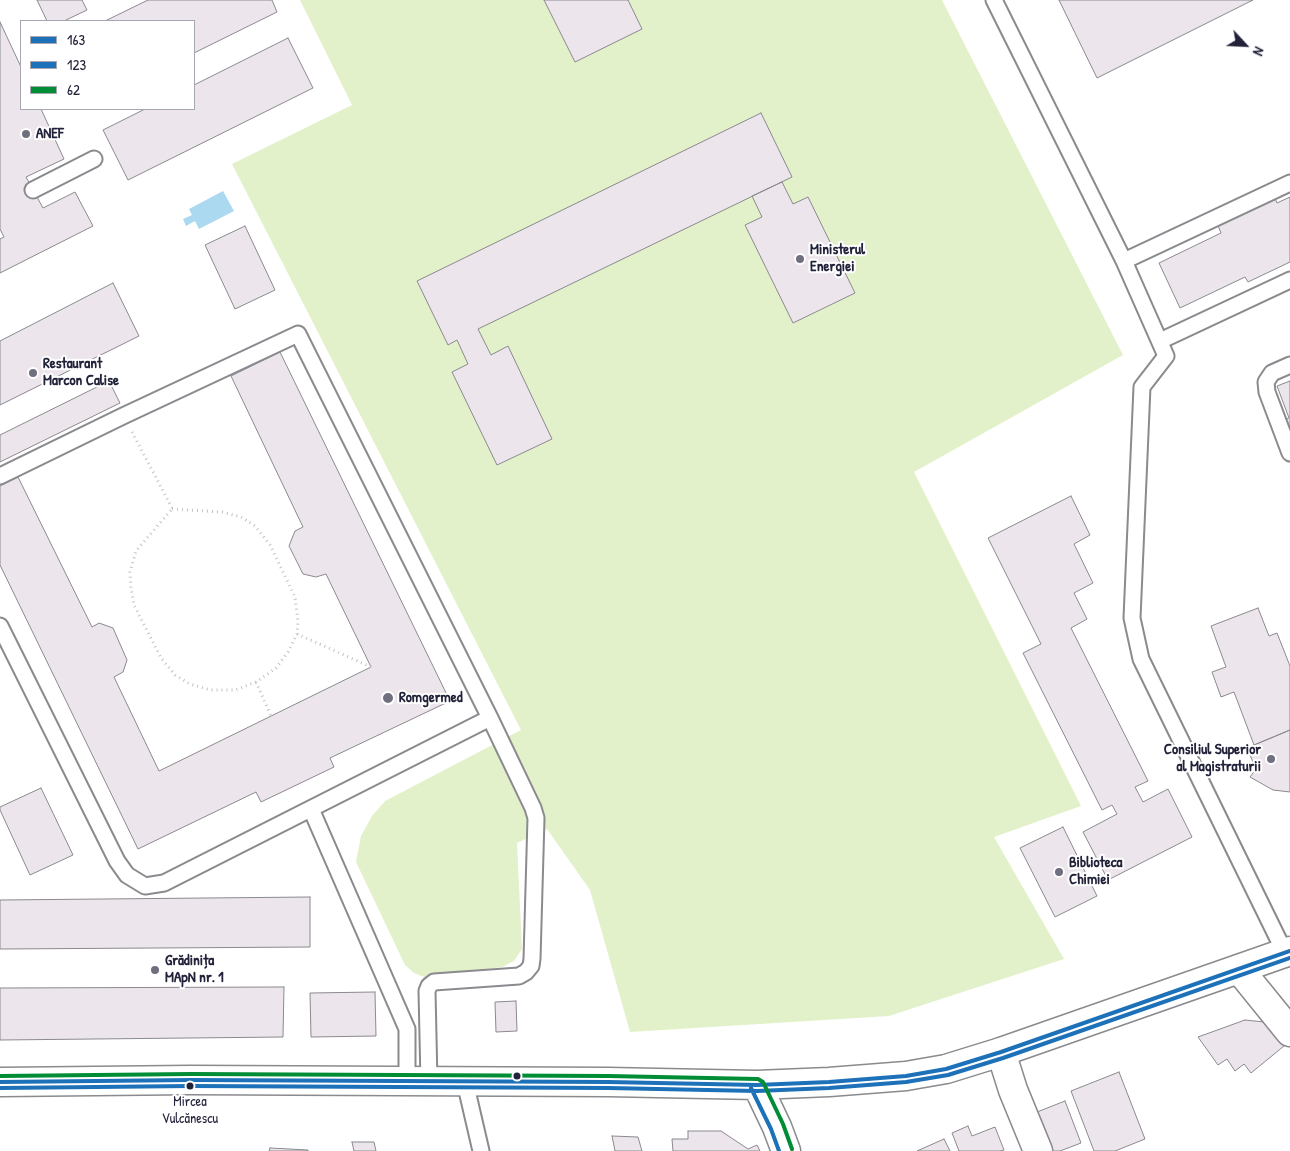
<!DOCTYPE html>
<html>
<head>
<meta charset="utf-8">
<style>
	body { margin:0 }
	#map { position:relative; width:1290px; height:1151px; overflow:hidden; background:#fff; font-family:"Patrick Hand",sans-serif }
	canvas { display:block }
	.legend { position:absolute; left:20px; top:20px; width:175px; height:90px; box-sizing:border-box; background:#fff; border:1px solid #a7a7b1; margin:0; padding:6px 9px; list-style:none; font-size:15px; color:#22223b }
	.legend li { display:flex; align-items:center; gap:10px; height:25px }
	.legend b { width:25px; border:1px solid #a7a7b1 }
	.north { position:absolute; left:1220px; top:20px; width:50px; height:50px; -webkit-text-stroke:4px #fff; paint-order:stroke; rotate:115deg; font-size:14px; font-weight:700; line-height:20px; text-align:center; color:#22223b }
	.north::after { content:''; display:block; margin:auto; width:18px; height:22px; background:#22223b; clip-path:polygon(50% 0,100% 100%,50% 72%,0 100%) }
</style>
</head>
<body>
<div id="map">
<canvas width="1290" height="1151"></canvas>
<ul class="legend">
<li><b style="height:6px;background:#1d71b8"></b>163</li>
<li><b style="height:6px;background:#1d71b8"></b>123</li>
<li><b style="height:6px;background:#008d36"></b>62</li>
</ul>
<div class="north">N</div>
</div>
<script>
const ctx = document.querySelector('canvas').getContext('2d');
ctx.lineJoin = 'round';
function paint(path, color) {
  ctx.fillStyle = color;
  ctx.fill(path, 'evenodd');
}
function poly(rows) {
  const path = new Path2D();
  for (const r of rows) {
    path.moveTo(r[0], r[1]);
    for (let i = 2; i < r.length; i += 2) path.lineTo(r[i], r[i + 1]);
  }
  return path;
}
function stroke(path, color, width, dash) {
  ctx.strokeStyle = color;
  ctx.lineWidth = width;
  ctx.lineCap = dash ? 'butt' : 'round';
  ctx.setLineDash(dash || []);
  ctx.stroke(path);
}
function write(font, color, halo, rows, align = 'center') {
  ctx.font = font + ' "Patrick Hand",sans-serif';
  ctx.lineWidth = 4;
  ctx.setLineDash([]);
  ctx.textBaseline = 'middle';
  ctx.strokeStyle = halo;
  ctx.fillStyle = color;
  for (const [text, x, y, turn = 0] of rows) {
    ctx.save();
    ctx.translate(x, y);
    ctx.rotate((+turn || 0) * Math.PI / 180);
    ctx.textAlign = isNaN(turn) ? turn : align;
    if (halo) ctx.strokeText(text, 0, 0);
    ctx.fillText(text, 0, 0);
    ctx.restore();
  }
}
paint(poly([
	[300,0,942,0,1123,355,914,472,1081,806,994,837,1064,959,889,1016,630,1032,590,890,547,829,517,843,522,949,514,961,502,967,427,978,414,973,405,965,356,862,361,836,372,816,385,801,521,730,232,164,352,105]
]), '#e2f1c9');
paint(poly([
	[223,191,234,211,199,229,195,221,186,226,183,219,192,215,189,209]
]), '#abd9ef');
const building = poly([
	[37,0,82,0,87,10,64,21,47,21,37,0],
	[148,0,272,0,277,12,194,53,194,21,105,21,148,0],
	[544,0,628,0,642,29,575,62,544,0],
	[1059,0,1253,0,1097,78,1059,0],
	[0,22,21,67,21,109,41,109,64,159,26,177,43,208,75,192,93,226,0,273,0,239,4,237,0,229,0,22],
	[288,38,313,88,128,180,103,130,145,109,194,109,194,85,288,38],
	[761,113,792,177,478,329,491,355,508,346,552,439,497,465,452,372,468,364,457,340,448,345,417,281,761,113],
	[782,182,793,204,808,197,855,293,793,323,745,225,762,217,752,196,782,182],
	[1274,196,1277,203,1290,197,1290,262,1248,282,1245,277,1180,308,1159,263,1221,233,1217,223,1274,196],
	[245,226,275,290,235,309,205,245,245,226],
	[113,283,139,336,0,405,0,341,113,283],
	[280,352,450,701,330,758,334,767,261,802,256,792,138,849,0,565,0,486,18,477,92,627,99,623,113,628,127,660,123,672,114,677,159,771,371,667,326,574,316,577,303,574,289,546,295,531,303,527,231,376,280,352],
	[109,381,120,403,0,462,0,435,109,381],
	[1290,381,1290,433,1282,421,1289,418,1277,386,1290,381],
	[1071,496,1090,535,1074,544,1093,583,1074,593,1087,619,1071,628,1148,781,1135,787,1143,802,1168,789,1192,837,1108,880,1083,832,1117,814,1112,805,1102,810,1023,653,1041,644,988,538,1071,496],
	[1258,608,1269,636,1277,633,1290,666,1290,730,1254,745,1234,692,1221,697,1212,672,1226,667,1211,626,1258,608],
	[1290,730,1290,792,1273,790,1250,777,1256,769,1247,748,1290,730],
	[41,788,73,855,30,875,0,810,0,807,41,788],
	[1063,827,1097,896,1055,917,1020,848,1063,827],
	[310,897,310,947,0,949,0,900,310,897],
	[284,987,283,1037,0,1040,0,988,284,987],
	[375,992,376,1036,311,1037,310,993,375,992],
	[516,1001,517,1031,496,1032,495,1002,516,1001],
	[1245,1020,1264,1022,1284,1046,1251,1073,1244,1064,1235,1071,1227,1059,1218,1065,1198,1037,1245,1020],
	[1119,1072,1145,1139,1115,1151,1094,1151,1071,1091,1119,1072],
	[1065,1101,1081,1143,1060,1151,1046,1151,1032,1114,1065,1101],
	[968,1126,972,1136,995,1127,1004,1150,1000,1151,959,1151,952,1133,968,1126],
	[688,1131,721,1131,748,1149,757,1145,760,1151,673,1151,672,1139,688,1139,688,1131],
	[612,1136,638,1137,642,1151,615,1151,612,1136],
	[944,1139,950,1151,917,1151,944,1139],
	[352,1142,374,1142,376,1151,354,1151,352,1142],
	[270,1148,308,1150,308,1151,269,1151,270,1148]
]);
paint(building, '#ede5ec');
stroke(building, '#8a8a8f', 1);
const lane = poly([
	[994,0,1124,261,1166,356,1142,387,1132,618,1141,659,1285,953],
	[33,190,94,159],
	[1124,261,1290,183],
	[1160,341,1290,280],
	[1290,365,1272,373,1266,382,1267,392,1290,453],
	[0,476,123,416,298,334,490,718,533,808,536,818,532,959,531,966,526,972,519,976,434,982,429,986,427,991,429,1082],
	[0,626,117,861,127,875,145,886,164,883,490,718],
	[311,809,407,1029,407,1082],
	[465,1082,481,1151]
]);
const street = poly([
	[1239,969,1290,1032],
	[1001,1052,1013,1090,1038,1151]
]);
const secondary = poly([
	[0,1082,191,1080,608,1082,757,1085,829,1082,906,1076,946,1069,1001,1052,1290,951],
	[757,1085,777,1127,786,1151]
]);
stroke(lane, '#8a8a8f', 19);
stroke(street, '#8a8a8f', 31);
stroke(secondary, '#8a8a8f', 31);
stroke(poly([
	[132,432,172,508],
	[172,509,222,512,241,517,255,526,270,545,295,597,298,621,297,634,288,652,276,668,256,682,235,690,210,690,190,684,175,675,161,658,134,605,131,588,130,572,136,551,172,509],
	[297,634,371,667],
	[256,682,271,716]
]), '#c2c2c4', 3, [1, 4]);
stroke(lane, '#fff', 15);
stroke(street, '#fff', 28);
stroke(secondary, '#fff', 28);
stroke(poly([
	[0,1082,191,1080,608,1082,757,1085,829,1082,906,1076,946,1069,1001,1052,1290,951]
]), '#1d71b8', 4);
stroke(poly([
	[0,1088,191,1086,608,1088,757,1091,829,1088,906,1082,948,1075,1003,1058,1290,958],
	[751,1088,771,1129,779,1151]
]), '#1d71b8', 4);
stroke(poly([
	[0,1076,191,1074,608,1076,758,1079,763,1082,783,1124,792,1149]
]), '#008d36', 4);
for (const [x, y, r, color] of [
	[26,134,5,"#6f6f80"],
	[800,259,5,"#6f6f80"],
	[33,373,5,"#6f6f80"],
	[388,698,6,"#6f6f80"],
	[1271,759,5,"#6f6f80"],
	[1059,872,5,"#6f6f80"],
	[155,970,5,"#6f6f80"],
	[517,1076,4.5,"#22223b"],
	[190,1086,4.5,"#22223b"]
]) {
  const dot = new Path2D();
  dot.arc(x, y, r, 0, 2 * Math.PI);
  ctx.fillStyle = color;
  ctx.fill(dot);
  stroke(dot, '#fff', 2);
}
write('14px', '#22223b', '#fff', [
	["Mircea",190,1102],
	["Vulcănescu",190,1119]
]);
write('bold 15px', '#22223b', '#fff', [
	["ANEF",36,134],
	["Ministerul",810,250],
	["Energiei",810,267],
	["Restaurant",43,364],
	["Marcon Calise",43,381],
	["Romgermed",399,698],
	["Consiliul Superior",1261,750,"right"],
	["al Magistraturii",1261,767,"right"],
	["Biblioteca",1069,863],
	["Chimiei",1069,880],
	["Grădinița",165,961],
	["MApN nr. 1",165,978]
], 'left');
</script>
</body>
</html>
